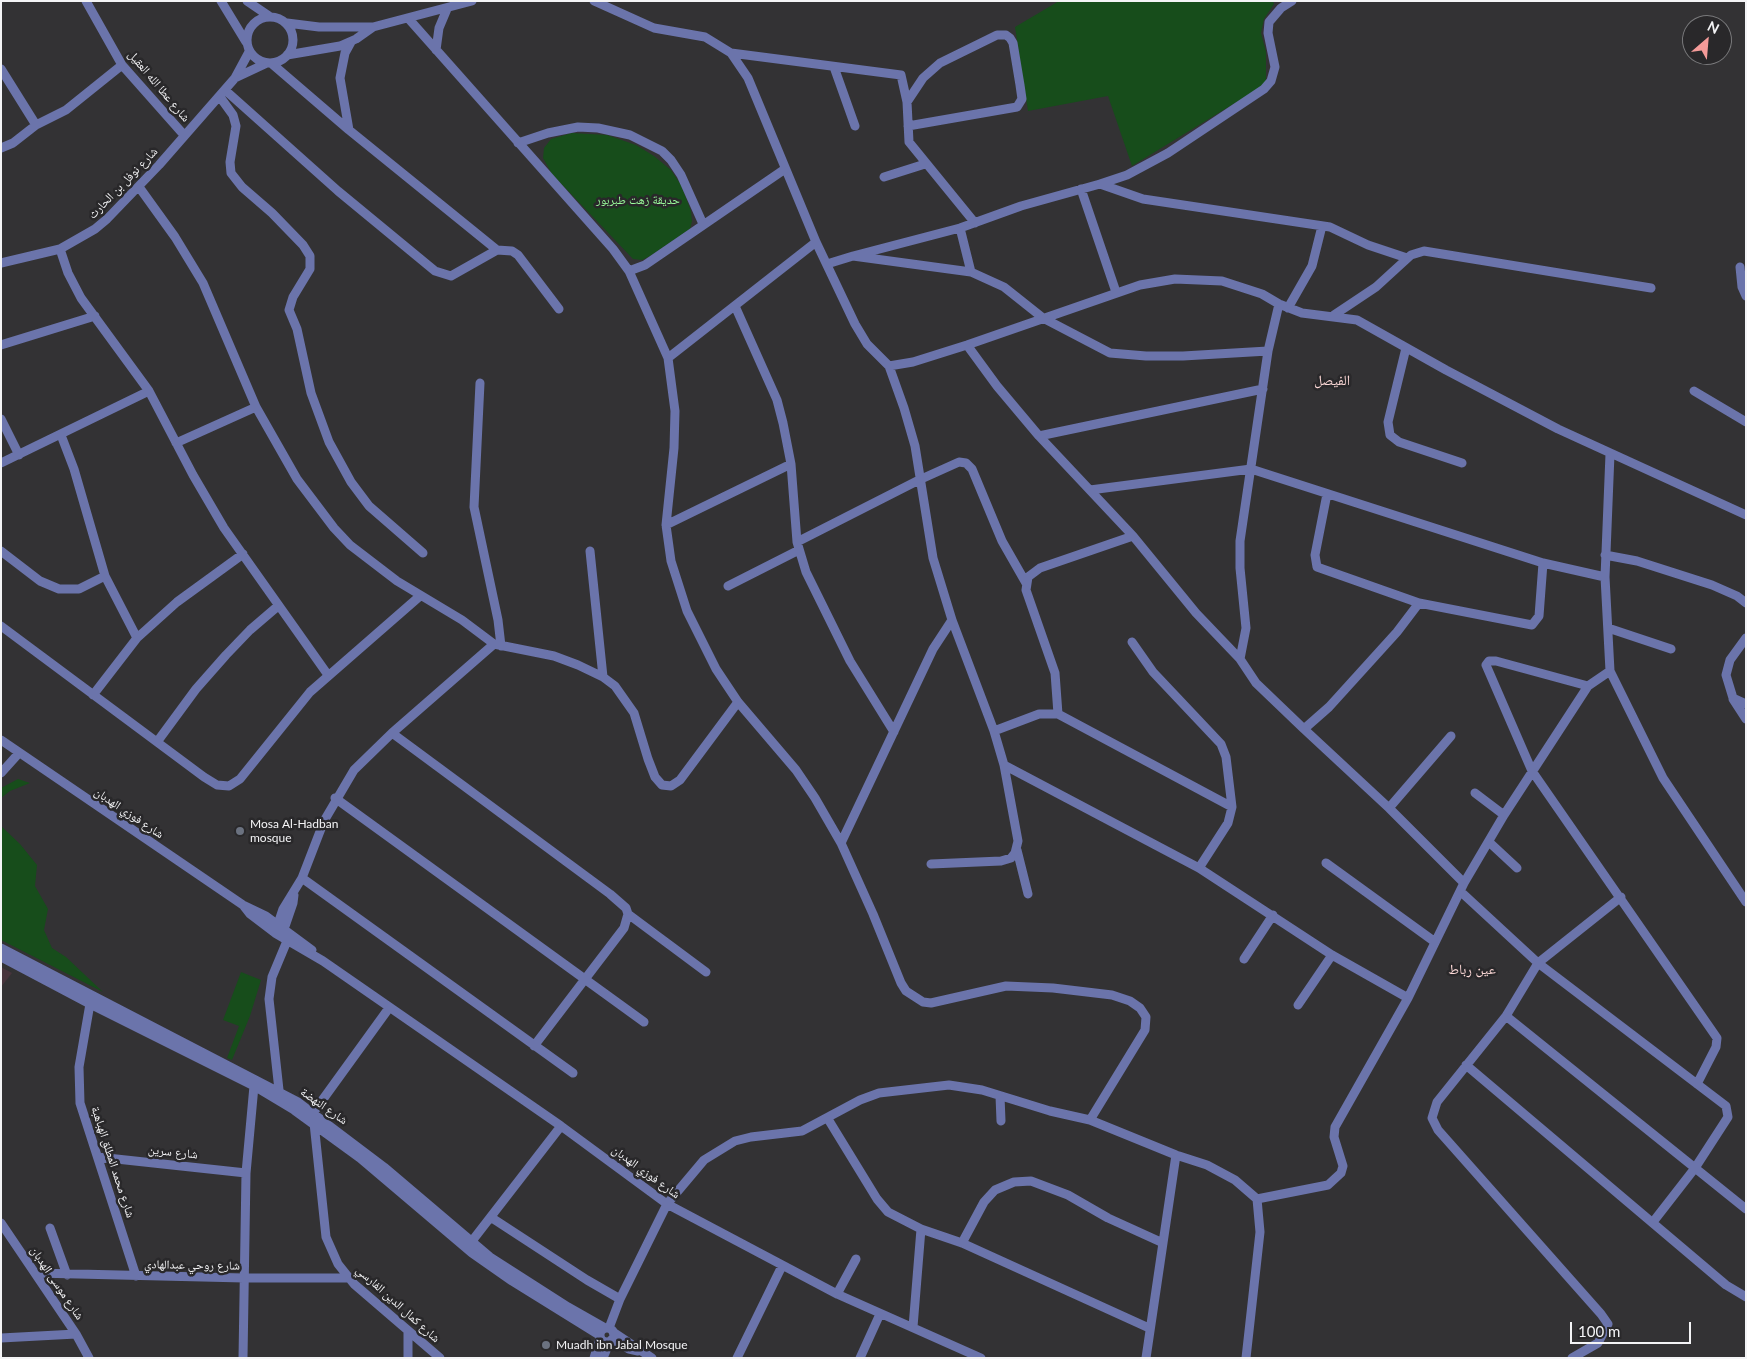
<!DOCTYPE html>
<html>
<head>
<meta charset="utf-8">
<style>
	body { margin:0 }
	#map { position:relative; width:1747px; height:1359px; overflow:hidden; background:#333234; font-family:Lato,sans-serif }
	canvas { display:block }
	.frame { position:absolute; inset:0; border:2px solid #f4f4f6; pointer-events:none }
	.north { position:absolute; left:1682px; top:15px; width:50px; height:50px; box-sizing:border-box; background:#29282a; border:1px solid #7a7a7c; border-radius:50%; rotate:27deg; font-size:14px; font-weight:700; line-height:20px; text-align:center; color:#f4f4f6 }
	.north::after { content:''; display:block; margin:auto; width:18px; height:22px; background:#f59b99; clip-path:polygon(50% 0,100% 100%,50% 72%,0 100%) }
	.scale { position:absolute; left:1570px; top:1322px; width:121px; height:22px; box-sizing:border-box; border:2px solid #f4f4f6; border-top:0; padding-left:6px; font-size:15px; line-height:18px; white-space:nowrap; color:#f4f4f6; -webkit-text-stroke:4px #29282a; paint-order:stroke }
</style>
</head>
<body>
<div id="map">
<canvas width="1747" height="1359"></canvas>
<div class="frame"></div>
<div class="north">N</div>
<div class="scale">100 m</div>
</div>
<script>
const ctx = document.querySelector('canvas').getContext('2d');
ctx.lineJoin = 'round';
function paint(path, color) {
  ctx.fillStyle = color;
  ctx.fill(path, 'evenodd');
}
function poly(rows) {
  const path = new Path2D();
  for (const r of rows) {
    if (r.length === 3) {
      path.moveTo(r[0] + r[2], r[1]);
      path.arc(r[0], r[1], r[2], 0, 2 * Math.PI);
      continue;
    }
    path.moveTo(r[0], r[1]);
    for (let i = 2; i < r.length; i += 2) path.lineTo(r[i], r[i + 1]);
  }
  return path;
}
function stroke(path, color, width, dash) {
  ctx.strokeStyle = color;
  ctx.lineWidth = width;
  ctx.lineCap = dash ? 'butt' : 'round';
  ctx.setLineDash(dash || []);
  ctx.stroke(path);
}
function write(font, color, halo, rows, align = 'center') {
  ctx.font = font + ' Lato,"Noto Naskh Arabic",sans-serif';
  ctx.lineWidth = 5;
  ctx.setLineDash([]);
  ctx.textBaseline = 'middle';
  ctx.strokeStyle = halo;
  ctx.fillStyle = color;
  for (const [text, x, y, turn = 0] of rows) {
    ctx.save();
    ctx.translate(x, y);
    ctx.rotate((+turn || 0) * Math.PI / 180);
    ctx.textAlign = isNaN(turn) ? turn : align;
    if (halo) ctx.strokeText(text, 0, 0);
    ctx.fillText(text, 0, 0);
    ctx.restore();
  }
}
paint(poly([
	[1,967,12,973,1,987]
]), '#47343c');
paint(poly([
	[1059,1,1273,1,1274,4,1264,19,1261,33,1266,52,1266,84,1132,166,1108,96,1028,111,1015,27],
	[572,133,607,135,636,145,654,156,671,170,681,185,691,211,692,221,690,229,650,256,642,260,633,259,552,174,543,158,544,148,551,139],
	[18,779,30,783,10,791,1,798,1,788],
	[1,826,20,844,37,865,35,886,48,909,44,930,52,948,66,957,103,992,1,940],
	[241,972,261,980,250,1016,232,1060,227,1058,239,1026,223,1020]
]), '#174d1b');
stroke(poly([
	[86,1,122,65,184,135],
	[221,1,246,42],
	[247,1,269,16],
	[594,1,654,28,705,37,731,53,748,78,816,242,855,324,867,344,889,366,913,362,967,345,1140,285,1175,279,1222,281,1262,294,1279,304,1302,313,1357,320,1446,370,1558,429,1746,515],
	[270,40,23],
	[408,18,613,249,629,271,668,358,675,411,674,448,666,525,671,561,687,611,716,669,738,702,796,770,815,798,841,843,873,914,901,983,906,991,923,1002,931,1003,1006,986,1053,988,1112,995,1130,1001,1140,1008,1146,1017,1145,1030,1090,1120],
	[287,23,319,27,373,27,472,1],
	[436,50,439,28,447,9],
	[731,53,901,75,907,102,909,142,975,223],
	[287,55,340,46,356,39,373,27],
	[271,63,349,130,497,250],
	[834,67,855,126],
	[1,69,36,125],
	[235,78,267,63],
	[225,90,338,191,435,271,451,276,497,250,512,251,518,255,559,309],
	[220,97,233,115,236,126,230,162,231,173,242,187,272,213,303,245,310,256,310,269,293,297,289,310,297,329,311,393,329,442,351,482,369,506,423,553],
	[907,102,923,78,940,63,997,35,1006,35,1010,38,1013,43,1020,85,1022,99,1017,107,908,126],
	[349,130,340,78,345,53,351,42],
	[518,143,548,133,578,127,598,128,630,135,662,151,671,160,681,175,703,224],
	[1,148,13,143,36,125,66,110,122,65],
	[884,177,925,164],
	[1100,184,1127,175,1168,153,1264,89,1271,81,1275,67,1268,33,1269,22,1281,8,1292,1],
	[139,187,175,237,203,283,256,407,297,479,334,528,350,545,397,581,462,620,494,644,554,656,578,665,603,677,615,686,634,713,648,759,655,777,662,785,671,786,680,780,738,702],
	[1081,189,1116,292],
	[960,228,971,272],
	[60,249,68,273,81,298,149,391,193,475,224,528,328,675],
	[853,256,960,228,1021,206,1100,184,1143,199,1330,227,1368,245,1407,258],
	[1,263,60,249,95,229,107,219,159,165,235,78,249,52],
	[827,264,853,256,971,272,1004,287,1043,318,1110,353,1146,356,1183,356,1268,351],
	[1740,267,1742,287,1746,296],
	[629,271,645,265,785,169],
	[735,306,777,400,783,423,791,464,797,542,806,572,850,661,894,732],
	[1288,308,1312,266,1322,226],
	[1334,315,1376,287,1411,255,1424,251,1651,288],
	[1,345,95,316],
	[967,345,997,386,1039,436,1133,536,1196,613,1240,659,1256,683,1304,729,1329,707,1397,632,1419,603,1317,567,1315,555,1327,494],
	[1406,348,1388,422,1390,435,1399,442,1462,463],
	[668,358,816,242],
	[889,366,904,408,915,446,933,558,952,620,994,731,1004,765,1018,841,1015,853,1011,858,1001,861,931,864],
	[480,383,474,507,498,620,501,646],
	[1694,391,1746,422],
	[1,419,19,455],
	[61,435,74,469,105,576,137,638],
	[1039,436,1263,389],
	[176,443,256,407],
	[1610,454,1605,577,1610,671,1663,778,1746,902],
	[1,463,149,391],
	[1090,490,1251,469,1543,563,1605,577],
	[666,525,791,464],
	[797,542,919,480,959,462,966,463,972,469,1002,541,1026,583],
	[1,551,40,581,59,589,79,589,105,576],
	[590,551,603,677],
	[1605,555,1637,561,1712,585,1737,596,1746,603],
	[728,586,799,550],
	[1419,603,1532,625,1539,616,1543,563],
	[1,626,204,777,217,785,229,786,240,779,310,692,420,596],
	[1608,628,1671,649],
	[1746,638,1730,660,1726,675,1733,698,1746,704],
	[1132,642,1153,672,1221,744,1226,757,1232,807,1228,823,1199,868],
	[1240,659,1246,628,1240,568,1240,541,1268,351,1279,304],
	[1588,686,1496,661,1489,661,1486,665,1532,771,1717,1038,1716,1047,1697,1084],
	[93,695,137,638,177,602,243,554],
	[1733,699,1746,719],
	[1058,714,1055,673,1026,590,1028,577,1040,568,1133,536],
	[1304,729,1389,808,1464,883],
	[994,731,1039,714,1058,714,1232,807],
	[392,733,610,894,626,908,628,914,706,972],
	[1,740,243,905,266,916,312,950],
	[157,742,196,689,226,655,250,630,278,606],
	[1004,765,1199,868,1332,955,1408,998],
	[1,773,19,753],
	[1475,793,1504,815],
	[335,798,644,1022],
	[1389,808,1451,736],
	[1489,842,1517,868],
	[841,843,933,649,952,620],
	[1017,850,1028,894],
	[1326,863,1435,942],
	[302,878,573,1073],
	[1460,891,1538,963,1506,1016,1437,1102,1432,1118,1438,1130,1601,1314,1608,1324,1598,1343,1572,1358],
	[1621,897,1538,963,1726,1106,1728,1117,1695,1168,1653,1222],
	[243,905,250,914,275,933,323,961,561,1126,667,1204,837,1294,981,1358],
	[276,930,283,909,302,878,324,821,354,770,392,733,494,644],
	[282,935,293,903,294,895],
	[1,948,298,1102,384,1167,490,1257,568,1307,605,1328],
	[1,957,90,1004,254,1086,294,1110,360,1158,472,1253,512,1281,599,1335],
	[1244,959,1273,915],
	[91,998,79,1067,80,1103,136,1276],
	[1298,1005,1332,955],
	[1506,1016,1746,1209],
	[534,1046,624,928,628,914],
	[1466,1065,1726,1285,1746,1297],
	[279,1090,269,999,272,977,287,941],
	[1000,1096,1001,1121],
	[313,1113,389,1008],
	[828,1119,877,1199,888,1212,921,1229,962,1243,1149,1328],
	[314,1123,326,1237,338,1264,354,1284,440,1358],
	[98,1157,246,1173],
	[1257,1199,1328,1185,1341,1173,1343,1166,1334,1137,1335,1127,1408,998,1464,883,1504,815,1588,686,1610,671],
	[492,1218,587,1280,620,1299],
	[1,1223,76,1334,89,1358],
	[50,1228,67,1275],
	[472,1241,561,1126],
	[962,1243,984,1202,995,1190,1014,1182,1031,1181,1068,1195,1108,1218,1163,1243],
	[36,1273,244,1278,348,1278],
	[837,1294,856,1259],
	[913,1327,921,1229],
	[607,1335,7],
	[609,1328,620,1299,667,1204,704,1160,735,1141,751,1137,802,1131,860,1100,879,1093,949,1085,982,1090,1050,1111,1090,1120,1176,1155,1207,1165,1235,1180,1257,1199,1260,1232,1246,1358],
	[408,1332,408,1358],
	[613,1332,652,1358],
	[1,1338,76,1334],
	[612,1339,629,1349,638,1351],
	[243,1358,246,1173,254,1086],
	[594,1358,600,1338],
	[603,1358,610,1341],
	[737,1358,782,1266],
	[860,1358,880,1314],
	[1146,1358,1176,1155]
]), '#6b74ab', 9);
for (const [x, y, r, color] of [
	[240,831,5,"#6b7280"],
	[546,1345,5,"#6b7280"]
]) {
  const dot = new Path2D();
  dot.arc(x, y, r, 0, 2 * Math.PI);
  ctx.fillStyle = color;
  ctx.fill(dot);
  stroke(dot, '#29282a', 2);
}
write('12px', '#f4f4f6', '#29282a', [
	["شارع عطا الله العقيل",159,86,50],
	["شارع نوفل بن الحارث",123,183,-46],
	["شارع فوزي الهدبان",129,813,34],
	["شارع النهضة",324,1106,35],
	["شارع سرين",173,1152,6],
	["شارع محمد المطلق الهباهبة",113,1162,72],
	["شارع فوزي الهدبان",646,1172,36],
	["شارع روحي عبدالهادي",192,1265,1],
	["شارع موسى الهدبان",57,1283,56],
	["شارع كمال الدين الفارسي",398,1304,42]
]);
write('12px', '#9cfe9d', '#29282a', [
	["حديقة زهت طبربور",638,200]
]);
write('12px', '#f4f4f6', '#29282a', [
	["Mosa Al-Hadban",250,824],
	["mosque",250,838],
	["Muadh ibn Jabal Mosque",556,1345]
], 'left');
write('14px', '#fedad8', '#29282a', [
	["الفيصل",1332,380],
	["عين رباط",1472,969]
]);
</script>
</body>
</html>
